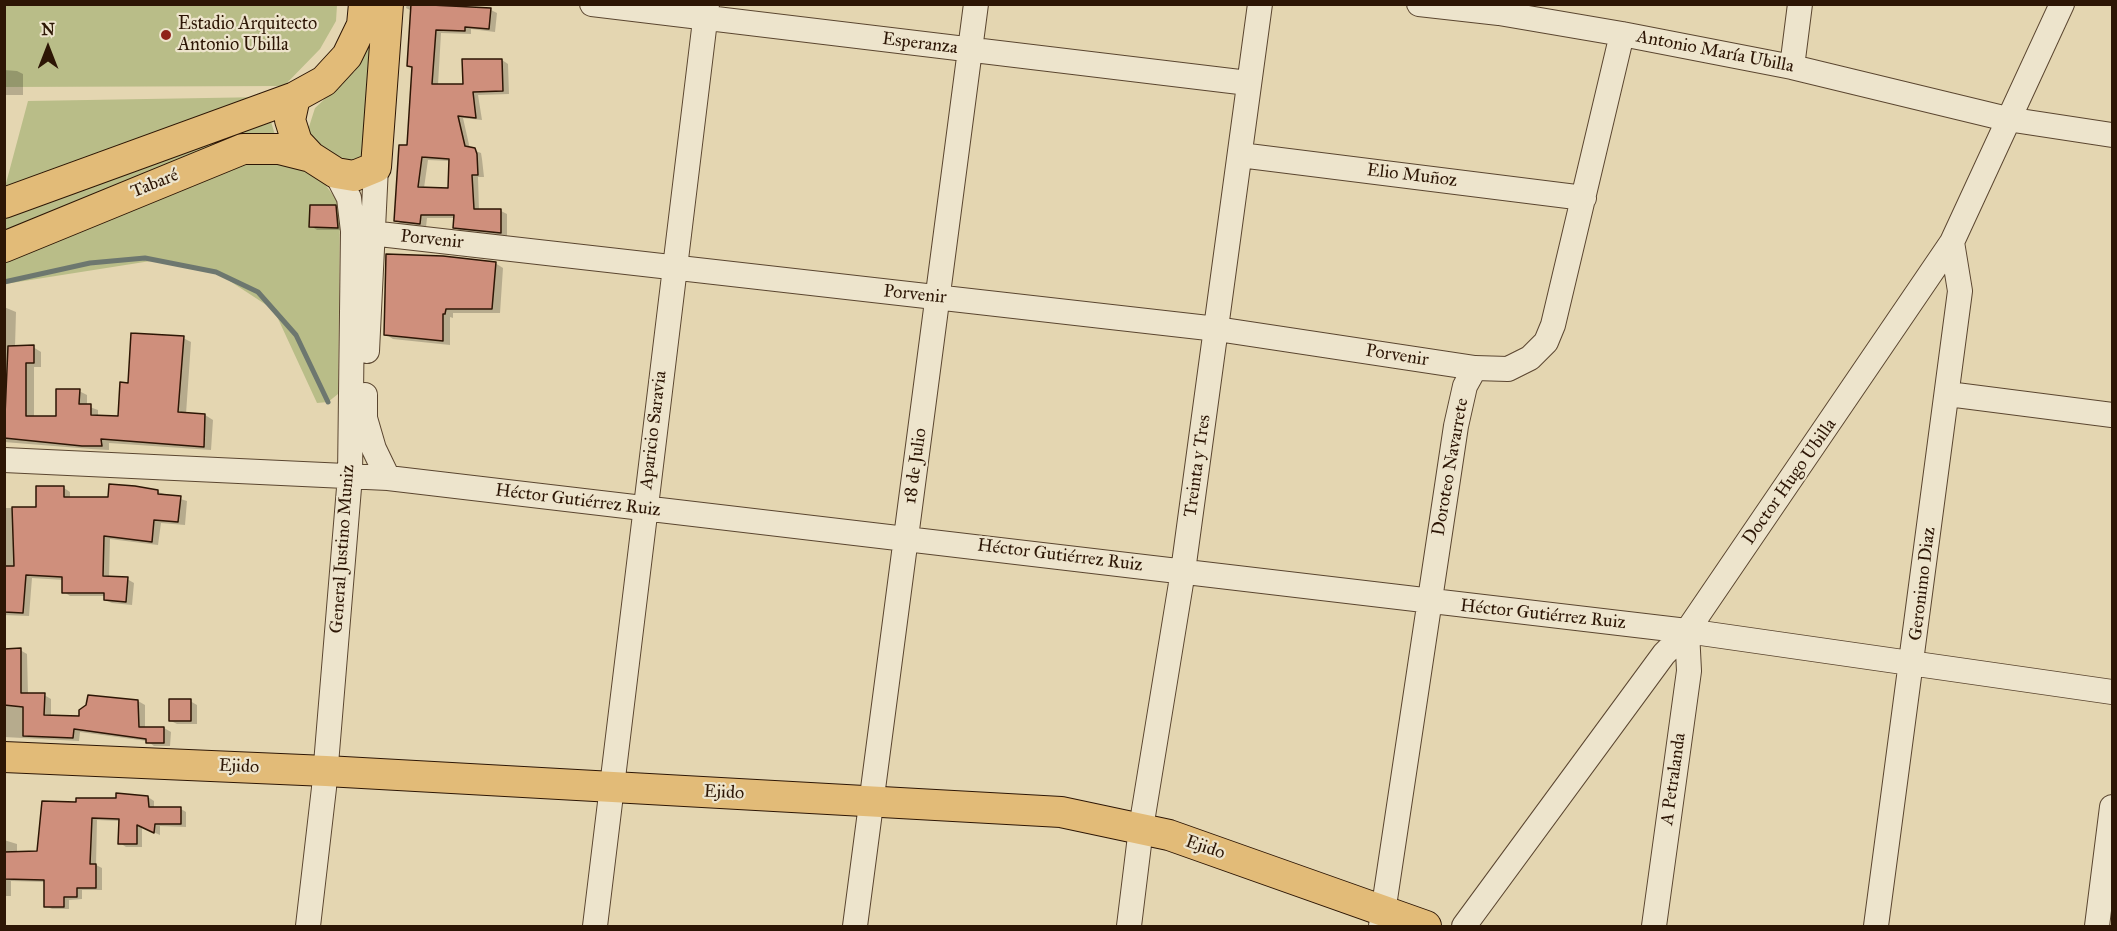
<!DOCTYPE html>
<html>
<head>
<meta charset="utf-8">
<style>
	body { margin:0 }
	#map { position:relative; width:2117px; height:931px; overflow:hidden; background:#e4d6b1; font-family:"IM FELL Great Primer",serif }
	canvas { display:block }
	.frame { position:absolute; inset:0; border:6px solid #2d1605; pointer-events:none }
	.north { position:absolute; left:18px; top:18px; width:60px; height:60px; -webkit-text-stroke:4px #ede4cc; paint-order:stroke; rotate:0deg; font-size:16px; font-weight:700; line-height:24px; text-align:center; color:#2d1605 }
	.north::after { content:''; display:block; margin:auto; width:21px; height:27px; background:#2d1605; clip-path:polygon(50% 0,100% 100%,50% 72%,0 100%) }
</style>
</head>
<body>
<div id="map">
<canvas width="2117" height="931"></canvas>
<div class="frame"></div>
<div class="north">N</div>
</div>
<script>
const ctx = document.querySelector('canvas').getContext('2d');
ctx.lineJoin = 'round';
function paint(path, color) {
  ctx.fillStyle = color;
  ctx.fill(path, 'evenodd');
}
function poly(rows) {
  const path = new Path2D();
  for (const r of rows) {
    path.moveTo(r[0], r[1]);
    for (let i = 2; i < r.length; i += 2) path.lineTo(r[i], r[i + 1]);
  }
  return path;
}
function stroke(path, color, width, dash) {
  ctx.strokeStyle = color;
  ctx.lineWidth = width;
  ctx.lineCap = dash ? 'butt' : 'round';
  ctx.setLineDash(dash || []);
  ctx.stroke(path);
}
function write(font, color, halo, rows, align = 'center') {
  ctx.font = font + ' "IM FELL Great Primer",serif';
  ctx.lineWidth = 4.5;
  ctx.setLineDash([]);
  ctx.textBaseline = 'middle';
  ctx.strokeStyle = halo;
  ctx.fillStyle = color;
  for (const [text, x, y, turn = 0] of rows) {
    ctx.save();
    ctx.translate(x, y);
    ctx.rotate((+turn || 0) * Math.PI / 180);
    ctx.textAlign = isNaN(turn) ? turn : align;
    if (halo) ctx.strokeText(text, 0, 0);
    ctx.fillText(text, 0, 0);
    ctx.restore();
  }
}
paint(poly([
	[4,5,337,5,336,21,320,49,284,86,5,87],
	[379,12,366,158,342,162,322,149,308,130,315,108,355,71],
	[266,97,5,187,28,101],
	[269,115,275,135,5,233,5,213],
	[269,159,317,173,340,205,338,394,328,402,317,403,274,310,216,272,157,260,5,284,5,256,235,161]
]), '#b9bd88');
paint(poly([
	[407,4,442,4,491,10,497,13,495,32,471,29,471,34,441,33,438,85,465,86,502,60,508,64,509,94,478,95,482,120,463,118,470,149,481,153,482,159,484,177,478,177,479,210,501,211,507,214,507,236,460,231,454,227,455,218,427,218,426,227,402,224,395,220,409,146,413,68,408,65,412,11,406,8],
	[428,160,450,161,449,189,424,188],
	[4,70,17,71,23,74,23,95,4,95],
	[335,207,342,211,344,230,317,230,311,226],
	[495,263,503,268,500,313,453,313,453,318,450,317,450,345,393,339,385,334],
	[4,307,16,312,15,347,33,347,41,352,41,367,34,367,34,417,57,417,79,391,87,395,87,406,98,410,98,417,120,417,129,385,183,338,191,342,186,414,205,415,213,420,211,450,109,443,109,450,91,449,4,442],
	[4,488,5,508,37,508,64,488,70,492,70,498,109,498,158,492,187,501,185,525,161,523,158,545,110,539,109,578,127,579,134,583,132,605,112,603,105,600,106,596,70,596,64,592,64,580,32,578,29,616,4,615],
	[4,650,20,650,27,654,28,695,44,695,51,699,51,717,80,718,138,701,145,705,145,728,164,728,171,732,170,746,154,746,147,741,80,732,79,741,4,737],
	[190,701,197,705,197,724,177,724,171,721],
	[148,797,154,801,154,808,181,809,186,812,186,827,160,826,160,835,142,827,142,847,126,847,120,843,120,821,97,820,96,865,102,868,102,890,82,890,82,899,69,900,69,909,52,909,46,906,46,882,11,881,11,896,6,896,4,926,4,840,17,844,17,853,39,852,77,803]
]), '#0003');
stroke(poly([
	[4,282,90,263,145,258,216,272,258,292,296,335,328,402]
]), '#6d776f', 5);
const building = poly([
	[411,4,491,8,489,29,465,27,465,31,436,30,432,84,463,84,462,59,502,59,503,91,473,92,476,118,458,116,465,146,475,148,477,154,478,175,472,175,474,209,501,209,501,233,453,228,454,215,421,215,420,224,394,221,399,145,407,145,412,67,407,66,411,4],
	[422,157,449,159,448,188,418,187,422,157],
	[310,205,336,205,338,228,309,227,310,205],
	[386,254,443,256,496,262,492,309,446,309,445,314,443,314,443,341,384,335,386,254],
	[131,333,184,336,178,412,205,414,204,447,101,439,102,446,82,446,4,438,8,346,34,345,34,363,26,363,26,416,56,416,56,389,80,389,79,404,91,404,91,415,118,416,120,382,128,383,131,333],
	[109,484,135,486,158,490,158,494,181,496,178,522,154,520,152,542,104,536,103,576,128,577,126,602,104,600,104,593,62,593,62,577,26,575,23,613,4,612,5,566,14,566,12,507,36,507,36,486,64,486,64,497,108,497,109,484],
	[21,648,21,693,45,693,44,715,79,716,79,710,86,705,88,695,138,700,139,727,164,727,164,743,146,743,146,739,74,729,73,738,23,736,23,707,4,705,4,649,21,648],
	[169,699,191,699,191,721,169,721,169,699],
	[116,793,148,796,149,807,181,807,181,824,155,824,154,833,137,825,137,844,118,844,119,819,92,818,90,864,96,864,96,888,77,888,77,897,64,897,64,907,44,907,44,880,4,879,4,852,37,851,42,801,76,802,76,798,116,798,116,793]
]);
paint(building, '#cf8f7c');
stroke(building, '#2d1605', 1.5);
const minor = poly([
	[592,4,1248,83],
	[1419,4,1499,13,1622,34,1792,67,2007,119,2112,135],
	[1792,67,1800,4],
	[1240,155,1584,198],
	[353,231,1217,329,1475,368],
	[367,351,376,167],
	[1948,394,2112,415],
	[365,395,365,418,374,449,388,478],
	[4,460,388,478,1687,631,2112,692],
	[308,926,324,788,350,476,353,231,349,198,336,173],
	[595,926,707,4],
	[855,926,976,4],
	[1129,926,1141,828,1183,571,1260,4],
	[1381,926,1456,426,1465,386,1475,368,1508,369,1530,358,1546,342,1553,325,1622,34],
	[1464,926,1664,654,1687,631,1952,242,2062,4],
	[1654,926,1689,671,1687,631],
	[1876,926,1960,291,1952,242],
	[2097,926,2112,807]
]);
const major = poly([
	[295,97,290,120,297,142,311,157,336,173,354,176,376,167,388,4],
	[4,203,295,97,324,81,347,56,362,25,364,4],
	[4,247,243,149,279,149,311,157],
	[4,757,326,771,1061,812,1169,835,1426,926]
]);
stroke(minor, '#5b4630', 26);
stroke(major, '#2d1605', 32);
stroke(minor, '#ede4cc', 24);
stroke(major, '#e2bb78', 30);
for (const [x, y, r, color] of [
	[166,35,6,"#8f2418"]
]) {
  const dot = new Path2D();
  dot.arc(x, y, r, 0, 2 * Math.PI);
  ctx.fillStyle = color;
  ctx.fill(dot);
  stroke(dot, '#ede4cc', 2);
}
write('18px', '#2d1605', '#ede4cc', [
	["Estadio Arquitecto",178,25],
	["Antonio Ubilla",178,46]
], 'left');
write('18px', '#2d1605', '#ede4cc', [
	["Esperanza",920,44,7],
	["Antonio María Ubilla",1715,52,11],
	["Elio Muñoz",1412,176,7],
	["Tabaré",155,184,-22],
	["Porvenir",432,240,6],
	["Porvenir",915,295,6],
	["Porvenir",1397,356,9],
	["Aparicio Saravia",654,430,-83],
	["18 de Julio",916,466,-82],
	["Treinta y Tres",1198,466,-82],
	["Doroteo Navarrete",1451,467,-80],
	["Doctor Hugo Ubilla",1790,482,-55],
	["Héctor Gutiérrez Ruiz",578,501,7],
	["General Justino Muniz",343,549,-86],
	["Héctor Gutiérrez Ruiz",1060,556,7],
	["Geronimo Diaz",1923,584,-83],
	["Héctor Gutiérrez Ruiz",1543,615,6],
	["Ejido",239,767,3],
	["A Petralanda",1674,779,-82],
	["Ejido",724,793,3],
	["Ejido",1205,848,19]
]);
</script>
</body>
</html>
